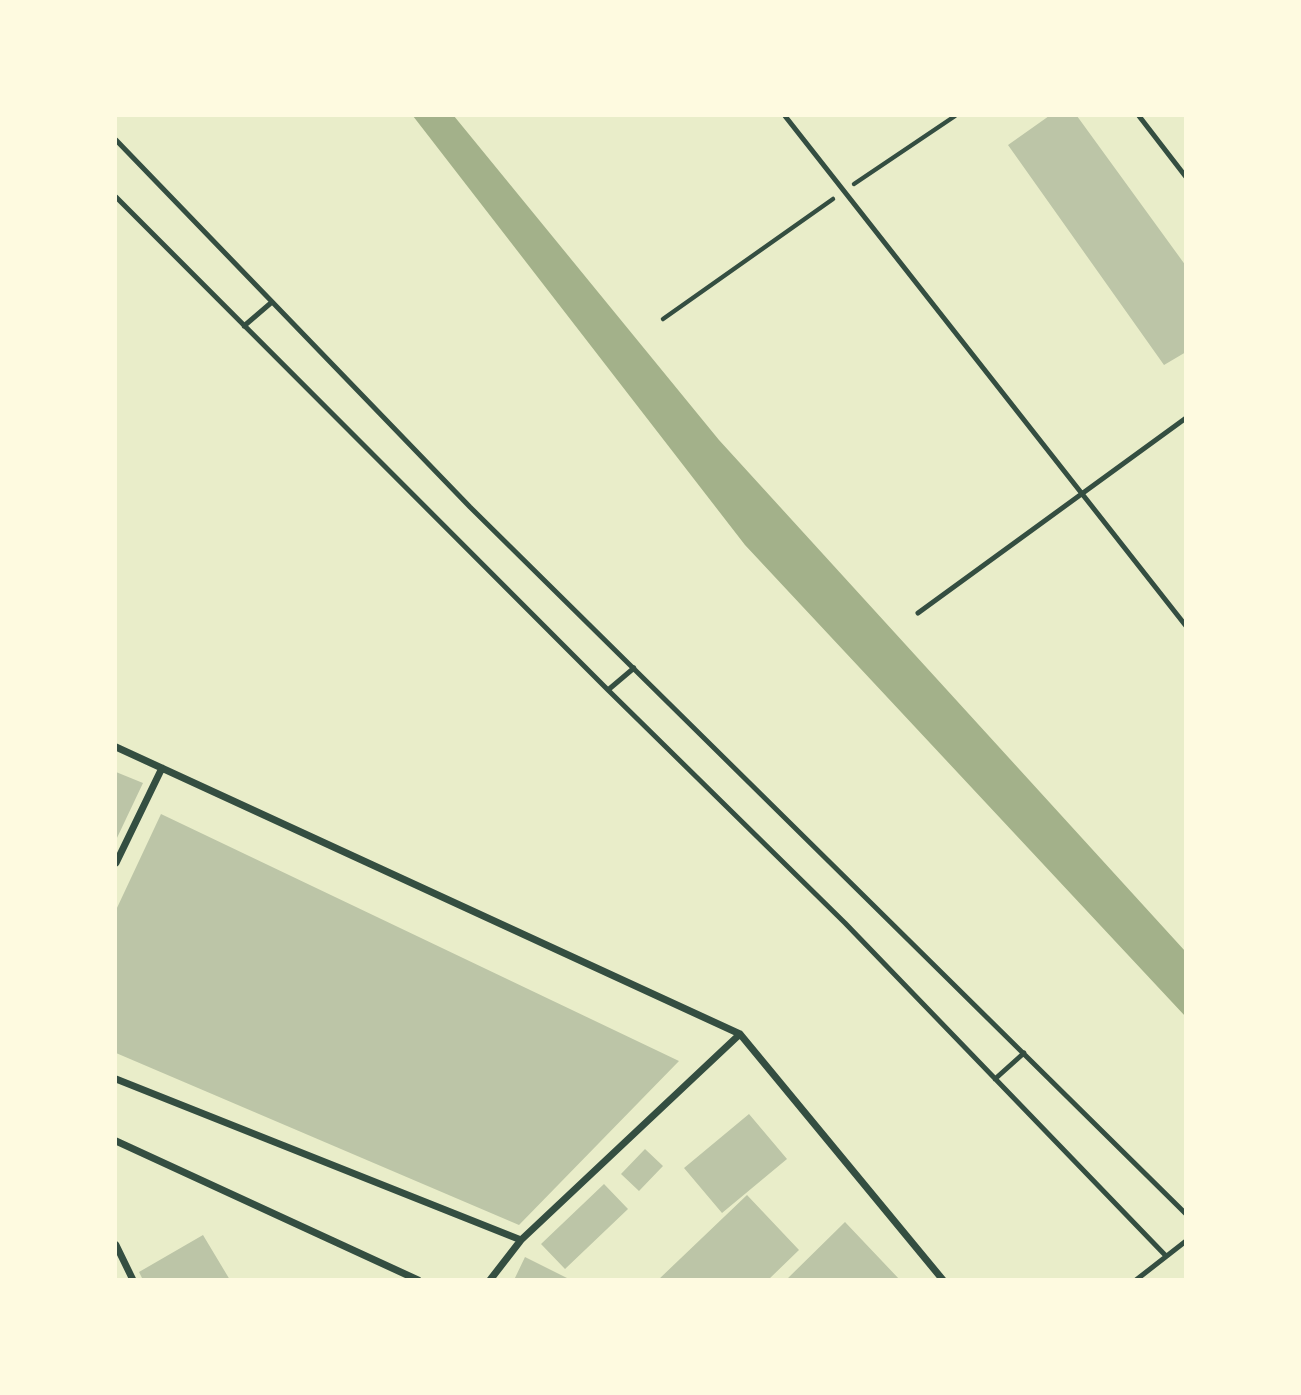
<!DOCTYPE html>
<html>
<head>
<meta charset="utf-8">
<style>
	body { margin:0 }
	#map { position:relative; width:1301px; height:1395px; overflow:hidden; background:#e9edc9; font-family:Manrope,sans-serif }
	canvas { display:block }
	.frame { position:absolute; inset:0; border:117px solid #fefae0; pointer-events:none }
</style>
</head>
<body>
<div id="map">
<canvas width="1301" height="1395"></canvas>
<div class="frame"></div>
</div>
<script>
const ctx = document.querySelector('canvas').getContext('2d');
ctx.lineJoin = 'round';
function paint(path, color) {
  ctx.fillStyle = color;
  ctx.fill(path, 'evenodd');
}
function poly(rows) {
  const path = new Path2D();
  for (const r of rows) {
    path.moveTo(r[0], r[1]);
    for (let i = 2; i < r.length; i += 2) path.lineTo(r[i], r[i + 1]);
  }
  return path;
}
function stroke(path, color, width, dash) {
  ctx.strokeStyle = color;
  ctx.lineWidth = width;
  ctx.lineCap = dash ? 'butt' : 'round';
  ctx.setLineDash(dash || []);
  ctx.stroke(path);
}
paint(poly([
	[413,116,454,116,719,440,1185,951,1185,1016,745,545]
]), '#a3b18a');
paint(poly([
	[1049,116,1077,116,1186,266,1186,352,1164,365,1008,145],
	[116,772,143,783,116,840],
	[161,814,679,1061,519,1225,116,1053,116,910],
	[749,1114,787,1159,722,1213,684,1168],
	[645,1149,663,1166,639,1191,621,1174],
	[604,1184,628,1209,565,1269,541,1244],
	[747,1195,799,1250,768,1280,658,1280],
	[845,1222,900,1280,786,1280],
	[203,1235,230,1280,143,1280,139,1272],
	[525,1257,571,1280,514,1280]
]), '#bcc5a7');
stroke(poly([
	[854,184,955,116],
	[663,319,833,199]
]), '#344e41', 4.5);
stroke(poly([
	[785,116,1186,626],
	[1139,116,1186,177],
	[116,140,470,507,1186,1214],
	[116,197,608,690,845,923,1166,1256],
	[244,326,272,302],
	[918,613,1186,418],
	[608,690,634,668],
	[995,1079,1024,1053],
	[1136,1280,1186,1241]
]), '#344e41', 5);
stroke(poly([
	[116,747,740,1034,943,1280],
	[116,863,162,768],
	[116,1079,521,1240],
	[116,1141,418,1280],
	[116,1245,133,1280],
	[490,1280,521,1240,740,1034]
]), '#344e41', 7);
</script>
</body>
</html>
